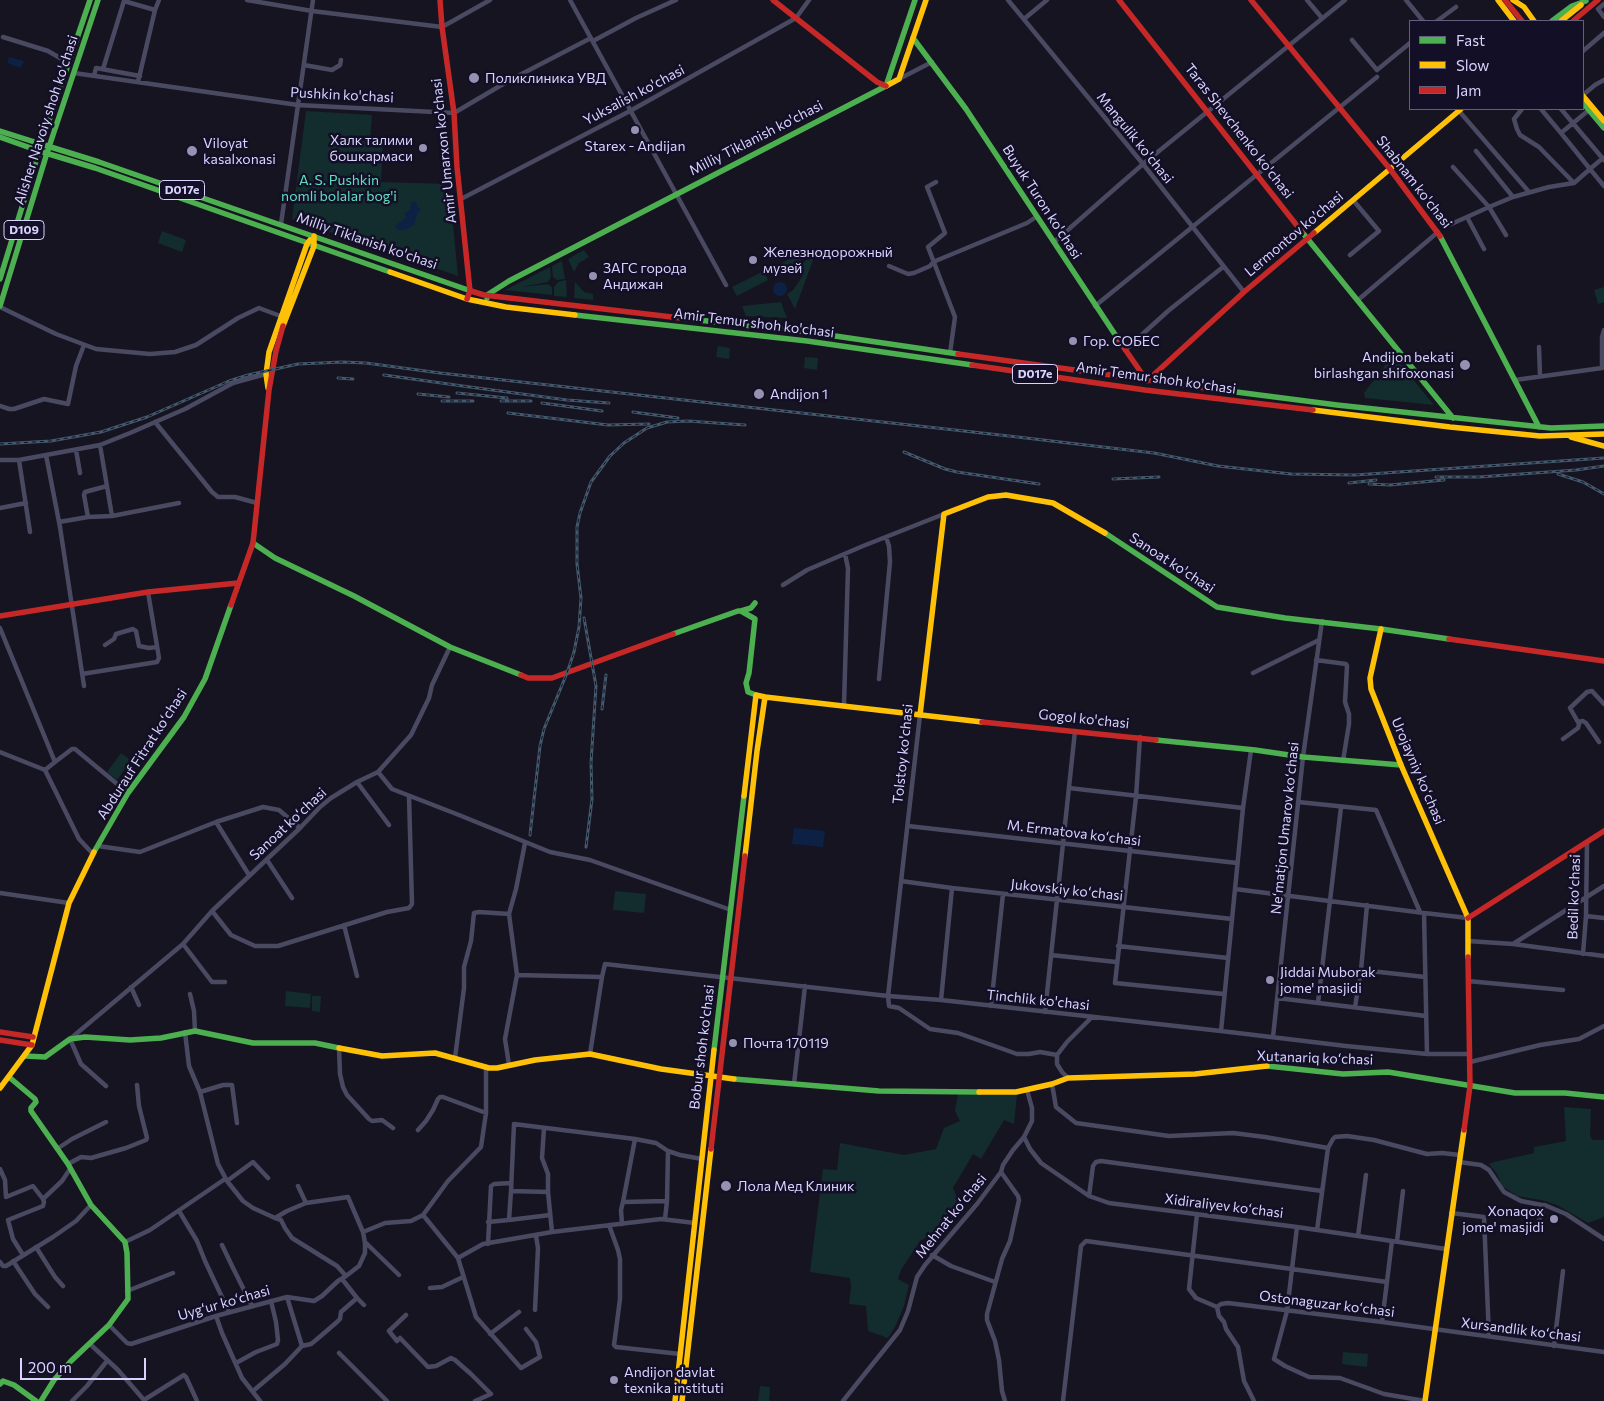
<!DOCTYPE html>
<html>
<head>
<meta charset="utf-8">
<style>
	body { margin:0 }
	#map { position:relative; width:1604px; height:1401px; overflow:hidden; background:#161421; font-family:Commissioner,sans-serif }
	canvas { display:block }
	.legend { position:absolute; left:1409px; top:20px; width:175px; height:90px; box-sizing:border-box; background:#130f26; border:1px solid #625e7d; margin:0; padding:6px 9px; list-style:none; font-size:15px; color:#d9d4ff }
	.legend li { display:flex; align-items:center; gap:10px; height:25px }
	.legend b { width:25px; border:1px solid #625e7d }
	.scale { position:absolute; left:20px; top:1358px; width:126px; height:22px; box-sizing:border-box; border:2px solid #d9d4ff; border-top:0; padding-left:6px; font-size:15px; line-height:18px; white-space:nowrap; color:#d9d4ff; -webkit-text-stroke:4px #130f26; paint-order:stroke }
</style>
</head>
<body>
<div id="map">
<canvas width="1604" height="1401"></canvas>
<ul class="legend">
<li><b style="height:6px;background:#4caf50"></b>Fast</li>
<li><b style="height:6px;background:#ffc107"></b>Slow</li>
<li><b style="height:6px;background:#c62828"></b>Jam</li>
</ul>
<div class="scale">200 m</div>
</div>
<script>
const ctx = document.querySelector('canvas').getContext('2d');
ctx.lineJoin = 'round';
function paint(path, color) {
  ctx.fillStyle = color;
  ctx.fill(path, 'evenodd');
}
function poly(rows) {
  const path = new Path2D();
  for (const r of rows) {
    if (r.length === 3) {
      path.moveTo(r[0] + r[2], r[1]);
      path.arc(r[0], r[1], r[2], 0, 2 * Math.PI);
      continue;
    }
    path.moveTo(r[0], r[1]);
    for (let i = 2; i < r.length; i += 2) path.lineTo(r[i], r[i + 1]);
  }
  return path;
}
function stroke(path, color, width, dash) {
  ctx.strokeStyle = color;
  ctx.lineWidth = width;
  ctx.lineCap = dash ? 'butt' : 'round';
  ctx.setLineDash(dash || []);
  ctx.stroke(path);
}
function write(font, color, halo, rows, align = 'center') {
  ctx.font = font + ' Commissioner,sans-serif';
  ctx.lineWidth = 5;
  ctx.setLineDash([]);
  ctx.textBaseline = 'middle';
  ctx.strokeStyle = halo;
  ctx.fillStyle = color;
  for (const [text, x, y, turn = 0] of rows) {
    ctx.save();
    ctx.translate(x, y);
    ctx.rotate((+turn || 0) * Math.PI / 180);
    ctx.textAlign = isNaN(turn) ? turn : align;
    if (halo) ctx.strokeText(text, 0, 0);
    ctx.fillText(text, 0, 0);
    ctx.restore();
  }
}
paint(poly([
	[306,111,372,115,370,141,383,142,381,182,449,184,458,276,292,219],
	[162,231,186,240,182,252,158,243],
	[813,247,795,267,780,276,776,266],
	[818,247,795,309,787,294,793,290,802,277,804,270,799,268],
	[584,250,589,257,579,263,574,272,568,259],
	[562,261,565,279,557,280,553,277,552,266],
	[550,267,551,277,548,282,521,287,548,284,552,287,552,295,505,290],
	[764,271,768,280,737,296,732,287],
	[566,280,567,297,554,296,554,287,558,282],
	[575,282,584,292,593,294,593,300,574,298],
	[1604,287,1604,302,1598,304,1594,290],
	[781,302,787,318,746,316,742,306],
	[718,346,730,348,729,359,716,357],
	[1393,355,1434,405,1365,398,1364,393],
	[805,357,818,358,817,370,804,368],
	[121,753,131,760,117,780,107,772],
	[615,891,646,894,644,913,613,910],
	[286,991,311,994,310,1008,285,1006],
	[312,996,321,996,320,1012,312,1011],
	[958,1093,1017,1094,1014,1124,1004,1120,981,1159,973,1154,953,1188,962,1209,948,1225,920,1241,901,1270,898,1279,909,1285,904,1306,895,1327,888,1338,868,1331,866,1306,849,1304,851,1287,850,1278,810,1272,823,1169,837,1170,840,1143,904,1155,936,1149,944,1128,960,1121,955,1111],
	[1564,1107,1591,1109,1590,1135,1592,1140,1604,1140,1604,1217,1588,1223,1557,1205,1541,1200,1517,1196,1502,1186,1497,1174,1489,1164,1494,1162,1534,1153,1534,1147,1566,1141],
	[1343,1352,1368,1354,1367,1367,1342,1364],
	[760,1386,770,1387,769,1401,758,1401]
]), '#132c2d');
paint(poly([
	[9,57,24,61,21,68,7,63],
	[414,201,416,202,418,208,420,208,420,211,417,214,414,225,404,230,398,230,395,226,406,218,405,213,410,210,411,203],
	[780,289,7],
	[794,828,825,831,823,847,792,844]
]), '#0d2144');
stroke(poly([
	[247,0,312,11,442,27,490,0],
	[570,0,726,285],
	[1008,0,1143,164,1244,292],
	[1307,0,1322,18],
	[1406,0,1423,21],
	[1604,4,1598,9,1604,17],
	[155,10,159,0],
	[1024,19,1047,0],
	[1437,21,1456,7],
	[3,37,48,51,60,58,70,61],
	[1352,40,1377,70,1410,43],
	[593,41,636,18,676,0],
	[1583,51,1604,33],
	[304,65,332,70,340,65,341,60],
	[103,69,124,1,155,10,138,82],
	[74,73,298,105,454,113,510,80,591,38],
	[94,76,96,68,140,76],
	[899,79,932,62],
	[1583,95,1595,85,1604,80],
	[1522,109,1514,119,1517,129,1520,135,1539,147,1574,183],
	[1541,109,1561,133,1589,110],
	[1561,109,1604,160],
	[1459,111,1529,192],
	[1476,151,1513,197,1549,187,1574,183,1590,169,1561,133],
	[1603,158,1590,169,1604,186],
	[1453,167,1489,207,1467,217,1484,249],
	[936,182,927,187,945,233,928,247,955,317,950,353],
	[461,199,630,111,796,18,809,0],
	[281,224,313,0],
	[1449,225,1467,217],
	[1506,235,1489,207,1513,197],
	[1054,242,1143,164,1345,0],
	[1350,255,1379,231,1353,200],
	[889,266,908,274,914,273,930,266,933,262,1027,223,1036,217],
	[1358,300,1438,232],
	[1095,306,1377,77],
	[0,307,56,334,96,349,150,354,175,352,196,345,238,318,259,308,283,317],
	[1539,347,1540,376],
	[1125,350,1168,311,1223,267],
	[1515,380,1602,368,1602,337,1604,330],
	[0,406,9,409,14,409,44,399,68,404,76,366,84,345],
	[155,422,212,492,218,497,235,497,257,503],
	[100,445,112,516],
	[76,450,80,473],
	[0,460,19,460,46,455],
	[19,460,30,532],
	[0,508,26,503],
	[88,517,84,495,85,492,107,486],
	[59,522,88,517,112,516,179,503],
	[783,585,807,570,863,546,944,514],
	[0,628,55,762,45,770],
	[105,645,114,639,116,634,133,629,136,631,139,646,149,648,157,647],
	[1316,660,1346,664,1347,666,1345,702,1349,714,1349,724,1343,761],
	[1253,673,1319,640],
	[82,674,157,662,159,658,148,592],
	[879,679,890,562,889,546,886,537],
	[84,686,60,527,46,455,100,445,130,433,185,409,233,383,262,375],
	[844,705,848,568,845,554],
	[920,715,888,996,889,1006,899,1008,930,1029,958,1033,1017,1054,1029,1054,1040,1052,1057,1055],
	[1578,722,1583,721,1586,723,1599,742],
	[1140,737,1136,797,1115,983,1224,994],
	[1563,739,1578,728,1579,724,1570,708,1587,692,1592,691,1604,704],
	[0,752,45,770,79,839,93,854],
	[55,762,72,749,75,749,128,793],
	[378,772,411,735,429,698,432,685,450,647],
	[357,782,389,825],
	[1069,788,1243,808],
	[1298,802,1376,810,1420,912],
	[216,822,249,875],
	[908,826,1237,863],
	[98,846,140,852,216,822,263,807,279,810,300,828],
	[267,860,292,898],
	[901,881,952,888,1232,919],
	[1235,889,1424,913,1427,1054],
	[0,893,69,903],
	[212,911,231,935,255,946,278,946,387,912,409,908,412,904,409,796],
	[1424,913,1468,918],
	[1586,916,1604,918],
	[344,925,357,976],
	[1468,941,1513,944,1604,956],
	[183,944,212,982,225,982],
	[1513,944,1604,886],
	[1118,946,1228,958],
	[1583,954,1586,916,1587,842],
	[1051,955,1116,962],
	[1361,970,1425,977],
	[517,975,602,977,590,1054],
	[602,977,605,964,888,996,941,1000,1221,1031,1346,1046,1427,1054,1469,1054],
	[1468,981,1563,990],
	[131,987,139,1005],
	[190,994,194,1011,195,1031],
	[1277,998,1426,1016],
	[941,1000,952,888],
	[1318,1003,1341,807],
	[991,1006,1003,894],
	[1355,1007,1361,970,1367,905],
	[1045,1012,1075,731],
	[1221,1031,1243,808,1251,750],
	[1273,1037,1303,757,1322,621],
	[339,1048,340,1074,343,1087,347,1095,369,1119,372,1121,382,1120,393,1128],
	[455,1058,464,988,464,967,471,941,474,913,479,912,509,914],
	[1470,1062,1540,1045,1579,1039,1604,1026],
	[509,1065,505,1039,517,975,509,914,516,889,525,843],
	[1068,1078,1062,1072,1057,1064,1057,1055,1067,1042,1092,1017],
	[794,1084,805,986],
	[1052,1084,1056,1107,1076,1123,1169,1136,1233,1133,1265,1137,1328,1148],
	[106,1086,81,1064,70,1039,183,944,212,911,300,828,320,807,331,798,357,782,378,772,392,789,459,815,550,852,590,860,731,910],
	[200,1092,223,1085,232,1085,237,1123],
	[544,1128,542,1158,548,1174,548,1192],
	[418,1130,426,1121,433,1110,438,1099,440,1097,443,1097,486,1113],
	[1024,1137,1030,1149,1041,1163,1089,1196,1109,1203,1297,1227,1446,1249],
	[635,1139,656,1143,668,1151,680,1155,702,1159],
	[57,1149,72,1139,106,1122],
	[1459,1162,1481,1165,1489,1170,1504,1192,1521,1201,1547,1206,1566,1214,1604,1239],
	[68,1164,81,1157,91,1158,126,1148,146,1140,147,1138,139,1106,137,1085],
	[0,1169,5,1180,6,1197,33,1186,43,1199],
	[1001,1172,1018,1196,1019,1200,1010,1241,1002,1259,987,1314,987,1320,995,1341,999,1360,1002,1391,1005,1401],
	[227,1181,253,1162,268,1178],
	[298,1186,306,1203],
	[1089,1196,1093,1166,1096,1162,1101,1161,1322,1191],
	[667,1201,668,1151],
	[179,1211,197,1241,205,1261,229,1312],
	[1451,1213,1484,1217,1489,1337],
	[1197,1214,1189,1289,1196,1298,1217,1307],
	[423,1215,458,1258,483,1244,552,1232,661,1219,695,1223],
	[275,1218,281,1220,285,1228,292,1238,337,1266,346,1276],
	[509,1220,550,1215],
	[488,1222,509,1220,511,1191],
	[622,1224,621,1210,623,1202],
	[609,1225,618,1250,620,1259,620,1299,614,1345,616,1347,680,1354],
	[1537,1225,1545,1205],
	[1297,1227,1287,1311,1274,1359,1285,1366,1309,1377,1340,1378,1384,1394,1425,1401],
	[1317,1230,1328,1148,1333,1139,1335,1137,1347,1136,1374,1140,1427,1154,1442,1153,1460,1155],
	[363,1232,385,1223,411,1221,423,1215,448,1181,481,1147,486,1113,486,1067],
	[552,1232,548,1192,511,1191,514,1124,635,1139,623,1202,667,1201,665,1219],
	[1358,1236,1366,1175],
	[1397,1241,1403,1191],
	[125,1242,150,1230,225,1179],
	[366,1243,399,1275],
	[488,1244,491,1186,494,1184,511,1183],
	[222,1245,233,1268,252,1306],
	[36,1247,55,1277,63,1286],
	[23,1255,13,1239,8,1220,43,1206,44,1202,43,1199,62,1181,70,1169],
	[932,1255,951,1266,995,1282],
	[458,1258,476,1317,521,1368,540,1357,536,1342,526,1329],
	[13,1261,35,1294,48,1307],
	[0,1262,3,1266,6,1266,53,1237,76,1221,91,1205],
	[430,1288,442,1287,463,1277],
	[127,1291,173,1273],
	[357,1298,364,1305],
	[535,1310,538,1248,536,1236],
	[406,1315,389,1331,397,1341,400,1338,428,1367,436,1366,451,1358,455,1360,471,1374,491,1394],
	[216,1316,222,1333,242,1378,260,1401],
	[1382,1322,1392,1241],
	[109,1325,127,1343,131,1344,216,1316,287,1297,314,1301,322,1296,338,1281,346,1276,359,1266,365,1253,365,1243,363,1232,348,1197,306,1203,287,1211,275,1218,253,1208,243,1201,227,1181,218,1164,200,1092,189,1066,185,1032],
	[490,1334,519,1312],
	[90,1344,118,1370,144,1400,184,1375,186,1377,197,1401],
	[302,1346,311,1344,316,1340,337,1322,340,1319,341,1312,357,1298,342,1279],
	[1554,1346,1563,1271],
	[339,1353,387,1401],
	[236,1363,256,1352,277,1344,278,1340,276,1322,271,1301],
	[253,1391,285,1364,302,1346,287,1297],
	[72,1401,87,1386,107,1361],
	[475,1401,491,1394],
	[843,1401,900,1330,908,1311,917,1277,925,1265,977,1204,1001,1172,1003,1165,1013,1150,1024,1137,1032,1121,1032,1108,1027,1090],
	[1063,1401,1081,1246,1086,1241,1387,1282],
	[1254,1401,1244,1381,1238,1347,1226,1329,1224,1322,1219,1316,1217,1307,1221,1304,1228,1303,1382,1322,1604,1352]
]), '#4a4962', 4.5);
stroke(poly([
	[1552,21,1572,6,1586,1],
	[913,38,966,109,1120,342],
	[886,86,915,0],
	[1583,103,1604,128],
	[0,131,41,144],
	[0,137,39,151],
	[41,144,99,162,471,291],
	[39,151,95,168,390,272],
	[1302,232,1453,418],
	[1440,236,1539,427],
	[0,279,44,135,90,0],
	[487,298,487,295,509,281,886,86],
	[0,306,47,153,98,0],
	[575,315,807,341,972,365],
	[689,319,808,332,958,354],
	[1213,389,1337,405,1551,428,1604,426],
	[1105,533,1217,607,1285,618,1381,629,1449,639],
	[253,543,275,558,354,596,450,647,521,675],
	[741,611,751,608,755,603],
	[673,634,738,611,741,611,755,619,749,673,746,683,748,692,756,695],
	[1156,740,1255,750,1303,757,1401,765],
	[94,852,128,793,184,717,205,679,231,605],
	[714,1050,744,796],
	[25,1056,45,1057,70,1039,85,1037,130,1040,161,1038,195,1031,253,1043,315,1043,339,1048],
	[1267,1066,1343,1074,1388,1072,1515,1093,1565,1093,1604,1097],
	[9,1077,35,1099,36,1102,31,1108,31,1111,68,1164,91,1205,125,1242,127,1253,128,1299,109,1325,71,1361,54,1380,41,1401],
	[734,1079,879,1091,979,1092],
	[0,1384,3,1381,14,1385,36,1401]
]), '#4caf50', 5.5);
stroke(poly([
	[1498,0,1514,21],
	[1513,0,1524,7,1534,21],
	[1561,21,1581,5],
	[886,86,899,79,926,0],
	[1583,96,1604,121],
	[1314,233,1461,109],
	[390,272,467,299,506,307,575,315],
	[283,326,314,246,314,236],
	[268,388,266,374,269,352,307,244,310,240],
	[1313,410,1450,427,1540,436,1604,434],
	[1571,437,1604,446],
	[1381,629,1370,678,1371,689,1401,765,1468,918,1468,957],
	[765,697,982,722],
	[920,715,944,514,988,497,1006,495,1053,503,1105,533],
	[744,796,756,695,765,697,757,751,745,856],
	[339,1048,382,1056,435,1053,489,1068,497,1068,535,1060,590,1054,661,1069,734,1079],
	[0,1088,32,1045,69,903,94,852],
	[979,1092,1016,1092,1052,1084,1068,1078,1195,1074,1267,1066],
	[675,1401,714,1050],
	[682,1401,711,1149],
	[1425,1401,1464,1130]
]), '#ffc107', 5.5);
stroke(poly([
	[440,0,442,27,454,113,457,167,470,291,467,299],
	[773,0,877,82,886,86],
	[1119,0,1302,232],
	[1251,0,1390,169,1440,236],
	[1505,0,1522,21],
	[1573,21,1598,0],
	[471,291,484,295,689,319],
	[1120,342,1147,381,1244,292,1314,233],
	[958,354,1213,389],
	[972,365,1145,390,1313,410],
	[231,605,253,543,269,390,276,351,283,326],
	[0,616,148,592,238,583],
	[1449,639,1604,661],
	[521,675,528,678,552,678,673,634],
	[982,722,1156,740],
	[1468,918,1604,831],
	[0,1032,33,1037],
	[0,1040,32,1045],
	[1464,1130,1470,1086,1468,957],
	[711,1149,745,856]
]), '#c62828', 5.5);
const rail = poly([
	[384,375,470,387,567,400,609,403],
	[338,378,353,379],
	[457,393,507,398],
	[418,394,449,397],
	[442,401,473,401],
	[501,401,531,401],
	[542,403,602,411],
	[633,412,678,418],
	[508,413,608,425,649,424],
	[0,444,51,441,101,432,147,417,229,381,248,375,298,364,342,362,366,363,440,373,1009,436,1154,453,1218,466,1291,474,1355,475,1604,458],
	[904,452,945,469,957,472,1039,484],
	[1558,474,1583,482,1604,494],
	[1436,477,1479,477,1576,470,1604,466],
	[1113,479,1159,477],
	[1349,483,1376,480],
	[1369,484,1390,485,1444,480],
	[584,618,596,686,591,763,592,799,586,847],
	[602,709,606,675],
	[530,835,540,746,544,729,567,673,574,652,579,627,581,598,577,564,577,527,580,513,591,482,610,456,624,443,647,428,667,422,688,421,745,425]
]);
stroke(rail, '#43596b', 3);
stroke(rail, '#130f26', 1, [4]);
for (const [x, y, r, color] of [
	[474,78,6,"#9591b1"],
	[635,130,5,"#9591b1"],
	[423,148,5,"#9591b1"],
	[192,151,6,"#9591b1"],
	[753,260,5,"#9591b1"],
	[593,276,5,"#9591b1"],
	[1073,341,5,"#9591b1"],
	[1465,365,6,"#9591b1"],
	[759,394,6,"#9591b1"],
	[1270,980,5,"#9591b1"],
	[733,1043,5,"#9591b1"],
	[726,1186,6,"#9591b1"],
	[1554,1219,5,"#9591b1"],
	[614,1380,5,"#9591b1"]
]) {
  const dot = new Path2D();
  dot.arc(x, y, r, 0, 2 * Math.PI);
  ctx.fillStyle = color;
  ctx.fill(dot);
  stroke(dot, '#130f26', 2);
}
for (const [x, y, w] of [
	[182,190,45],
	[24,230,40],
	[1035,374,45]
]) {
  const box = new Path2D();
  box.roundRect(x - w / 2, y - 9.5, w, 19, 4);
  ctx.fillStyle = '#130f26';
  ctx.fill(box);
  stroke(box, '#d9d4ff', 1);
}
write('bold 12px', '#d9d4ff', null, [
	["D017e",182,190],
	["D109",24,230],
	["D017e",1035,374]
]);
write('14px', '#d9d4ff', '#130f26', [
	["Поликлиника УВД",485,78],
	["Халк талими",413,140,"right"],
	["бошкармаси",413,156,"right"],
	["Viloyat",203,143],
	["kasalxonasi",203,159],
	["Starex - Andijan",635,146,"center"],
	["Железнодорожный",763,252],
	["музей",763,268],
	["ЗАГС города",603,268],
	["Андижан",603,284],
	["Гор. СОБЕС",1083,341],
	["Аndijon bekati",1454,357,"right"],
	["birlashgan shifoxonasi",1454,373,"right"],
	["Andijon 1",770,394],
	["Jiddai Muborak",1280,972],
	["jome' masjidi",1280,988],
	["Почта 170119",743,1043],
	["Лола Мед Клиник",737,1186],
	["Xonaqox",1544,1211,"right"],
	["jome' masjidi",1544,1227,"right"],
	["Andijon davlat",624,1372],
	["texnika instituti",624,1388]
], 'left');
write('14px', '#d9d4ff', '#130f26', [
	["Pushkin ko'chasi",342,95,3],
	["Yuksalish ko'chasi",634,95,-28],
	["Alisher Navoiy shoh ko'chasi",46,120,-72],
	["Taras Shevchenko ko'chasi",1239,131,52],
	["Milliy Tiklanish ko'chasi",756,138,-27],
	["Mangulik ko'chasi",1135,138,51],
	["Amir Umarxon ko'chasi",444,151,-96],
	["Shabnam ko'chasi",1414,182,52],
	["Buyuk Turon ko'chasi",1042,202,57],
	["Lermontov ko’chasi",1294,234,-40],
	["Milliy Tiklanish ko'chasi",367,241,19],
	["Amir Temur shoh ko'chasi",754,323,7],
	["Amir Temur shoh ko'chasi",1156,378,8],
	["Sanoat ko'chasi",1172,563,33],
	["Gogol ko'chasi",1084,719,6],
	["Abdurauf Fitrat koʻchasi",142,754,-57],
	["Tolstoy ko'chasi",903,754,-84],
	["Urоjayniy koʻchasi",1418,771,67],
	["Sanoat koʻchasi",288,824,-43],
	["Neʻmatjon Umarov koʻchasi",1285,828,-84],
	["M. Ermatova koʻchasi",1074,833,7],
	["Jukovskiy koʻchasi",1067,890,6],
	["Bedil koʻchasi",1574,897,-88],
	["Tinchlik ko'chasi",1038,1000,6],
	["Bobur shoh ko'chasi",702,1047,-83],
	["Xutanariq koʻchasi",1315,1058,2],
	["Xidiraliyev koʻchasi",1224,1206,7],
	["Mehnat koʻchasi",951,1216,-51],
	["Uygʻur koʻchasi",224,1303,-16],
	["Ostonaguzar koʻchasi",1327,1304,7],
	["Xursandlik koʻchasi",1521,1330,7]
]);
write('14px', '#5fe0c0', '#130f26', [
	["A. S. Pushkin",339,180],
	["nomli bolalar bog'i",339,196]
]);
</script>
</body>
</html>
